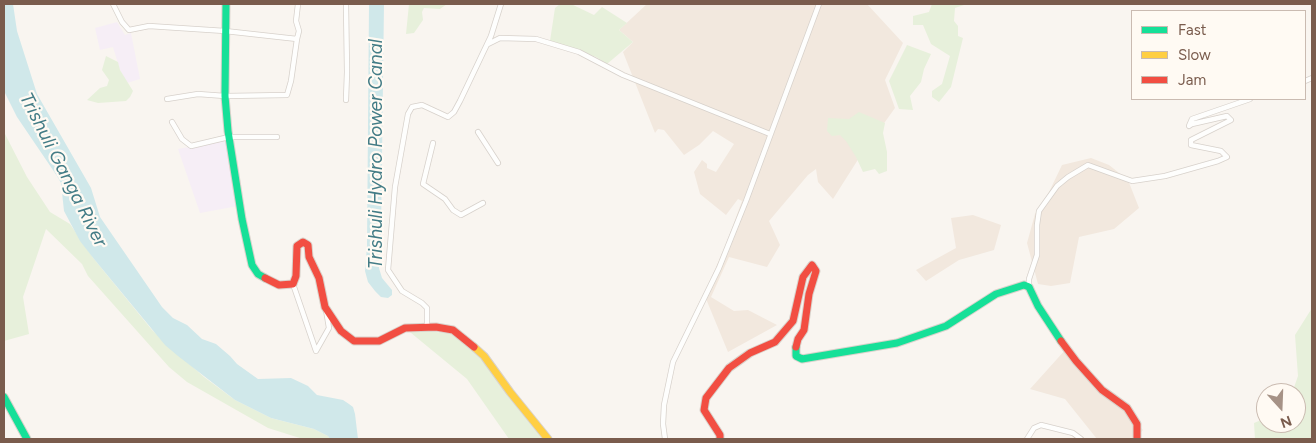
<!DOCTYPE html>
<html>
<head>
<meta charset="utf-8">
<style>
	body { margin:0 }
	#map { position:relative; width:1316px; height:443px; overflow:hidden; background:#f9f5f0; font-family:Figtree,sans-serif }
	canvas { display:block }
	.frame { position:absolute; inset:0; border:5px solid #7a5c4d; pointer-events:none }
	.legend { position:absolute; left:1131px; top:10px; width:175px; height:90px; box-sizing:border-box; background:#fffaf3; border:1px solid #cabbb1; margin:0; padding:6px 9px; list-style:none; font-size:15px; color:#7a5c4d }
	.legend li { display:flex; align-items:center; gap:10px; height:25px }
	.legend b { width:25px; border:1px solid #cabbb1 }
	.north { position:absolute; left:1256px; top:383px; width:50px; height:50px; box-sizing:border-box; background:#fffaf3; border:1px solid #cabbb1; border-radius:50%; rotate:160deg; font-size:14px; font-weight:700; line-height:20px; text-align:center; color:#7a5c4d }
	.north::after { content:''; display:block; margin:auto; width:18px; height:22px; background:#a69286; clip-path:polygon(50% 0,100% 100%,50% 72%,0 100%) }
</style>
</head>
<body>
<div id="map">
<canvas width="1316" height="443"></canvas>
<div class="frame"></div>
<ul class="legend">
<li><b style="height:6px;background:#16e098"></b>Fast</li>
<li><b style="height:6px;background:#ffcf43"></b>Slow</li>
<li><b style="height:6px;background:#f24e42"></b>Jam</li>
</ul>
<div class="north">N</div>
</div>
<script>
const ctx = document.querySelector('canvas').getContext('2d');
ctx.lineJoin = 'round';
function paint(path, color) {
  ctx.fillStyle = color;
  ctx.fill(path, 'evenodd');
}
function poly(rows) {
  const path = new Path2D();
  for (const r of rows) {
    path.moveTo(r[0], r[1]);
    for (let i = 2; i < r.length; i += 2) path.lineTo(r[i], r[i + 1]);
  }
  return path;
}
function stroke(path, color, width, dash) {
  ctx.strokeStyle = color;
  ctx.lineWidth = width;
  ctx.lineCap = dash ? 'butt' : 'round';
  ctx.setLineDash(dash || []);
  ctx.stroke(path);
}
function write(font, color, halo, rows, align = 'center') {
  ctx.font = font + ' Figtree,sans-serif';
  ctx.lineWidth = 4.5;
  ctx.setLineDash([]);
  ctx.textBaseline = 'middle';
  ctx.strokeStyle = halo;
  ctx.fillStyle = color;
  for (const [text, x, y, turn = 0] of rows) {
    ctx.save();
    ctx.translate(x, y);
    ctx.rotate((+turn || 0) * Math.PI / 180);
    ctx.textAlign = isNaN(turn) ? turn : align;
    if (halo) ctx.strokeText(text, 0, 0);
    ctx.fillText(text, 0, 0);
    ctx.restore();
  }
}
paint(poly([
	[647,4,867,4,903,43,885,80,895,108,859,158,833,199,818,182,816,169,808,175,769,221,780,245,767,267,729,257,711,297,734,311,748,310,777,325,728,352,704,294,725,247,742,201,738,199,726,215,700,194,694,172,702,160,707,164,707,168,716,172,734,144,713,131,699,145,684,155,664,130,658,129,655,133,623,52,633,42,619,30],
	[1091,158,1109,165,1128,180,1139,208,1114,229,1079,237,1070,283,1051,286,1038,284,1027,243,1035,214,1049,192,1062,165],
	[973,215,1001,225,994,250,959,260,926,281,916,270,956,248,951,218],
	[1066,349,1143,430,1135,439,1097,439,1065,399,1030,389]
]), '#f2e8de');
paint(poly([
	[117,22,125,35,131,33,140,79,127,83,120,70,113,47,100,50,95,28],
	[228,140,238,206,200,213,178,149]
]), '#f6eef6');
paint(poly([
	[409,4,447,4,440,9,424,8,422,12,423,20,414,33,406,34],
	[560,4,571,4,594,15,602,7,627,23,619,30,633,42,607,64,596,57,550,41,555,8],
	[932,4,967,4,955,8,954,21,958,26,958,36,963,38,951,87,939,102,932,97,932,91,942,84,950,56,931,44,923,25,913,25,913,16,929,12],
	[907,45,931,54,924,69,921,82,910,96,913,110,899,109,889,81],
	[106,56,118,62,120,70,133,91,130,97,126,101,98,103,87,100,100,88,107,86,109,80,102,70],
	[859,112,885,123,883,133,887,152,887,171,879,174,875,169,863,172,856,157,846,141,840,135,832,136,827,131,828,118,849,119],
	[4,132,27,177,50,212,70,224,94,259,152,330,204,377,235,400,271,418,314,429,328,436,330,439,303,439,268,428,187,382,169,367,88,276,82,264,46,229,23,297,29,334,4,341],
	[1312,308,1312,439,1255,439,1254,423,1266,418,1266,423,1296,423,1296,393,1292,393,1298,376,1295,335],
	[405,328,460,335,510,392,548,439,509,439,467,379]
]), '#e7f0db');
paint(poly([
	[4,4,13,4,17,31,37,94,91,188,100,217,162,307,173,318,187,325,202,339,216,344,230,356,237,364,258,379,291,378,308,386,317,395,343,400,349,404,353,407,355,414,358,439,330,439,328,436,314,429,271,418,235,400,178,356,165,345,94,259,80,241,64,211,61,183,57,176,17,117,4,91],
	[369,4,384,4,381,234,379,268,382,278,392,290,392,295,388,298,381,297,375,291,368,282,365,271,367,246]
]), '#d0e8ea');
const street = poly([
	[113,4,122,22,129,30,149,26,225,31,297,39,299,31,296,21,298,4],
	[488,44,500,38,536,39,579,52,623,75,770,134],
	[1305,81,1312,78],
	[167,99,198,94,225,96,287,95,291,81,297,39],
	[346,100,347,72,346,4],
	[172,122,182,139,191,146,229,137,277,137],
	[478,132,498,163],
	[433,143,423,184,445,199,453,210,461,215,483,203],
	[293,284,316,351,329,328,326,310],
	[1029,287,1029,279,1037,255,1037,225,1039,211,1057,186,1068,177,1088,165,1132,181,1165,176,1218,161,1227,157,1221,151,1191,145,1191,140,1231,120,1227,116,1192,124,1189,126,1192,119,1250,99],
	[427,327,427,308,422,303,402,291,388,270,395,187,408,114,412,107,422,105,448,117,454,112,460,101,491,36,501,4],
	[665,439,663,424,664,405,673,362,719,268,746,201,819,4],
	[1027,439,1034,428,1041,425,1073,433,1081,439]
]);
const fast = poly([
	[226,4,225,96,228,131,242,219,252,265,258,274,265,278],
	[796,347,796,356,802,359,897,343,946,326,996,294,1024,285,1029,287,1038,306,1061,341],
	[4,397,27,439]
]);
const slow = poly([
	[474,347,484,356,510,392,548,439]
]);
const jam = poly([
	[265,278,279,285,293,284,296,276,297,246,303,242,308,245,309,257,319,278,325,307,341,331,354,341,379,341,405,328,436,327,453,330,474,347],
	[1061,341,1076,361,1102,390,1127,408,1137,424,1137,439],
	[720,439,720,435,704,410,706,398,729,368,750,353,775,342,793,321,803,277,812,265,816,271,809,294,804,330,798,339,796,347]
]);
stroke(street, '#d7d1cb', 6);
stroke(fast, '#d9d2cb', 9);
stroke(slow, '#d9d2cb', 9);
stroke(jam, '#d9d2cb', 9);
stroke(street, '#fefefd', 4.5);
stroke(fast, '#16e098', 7);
stroke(slow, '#ffcf43', 7);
stroke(jam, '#f24e42', 7);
write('italic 19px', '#437c86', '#fffaf3', [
	["Trishuli Hydro Power Canal",376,154,-90],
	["Trishuli Ganga River",63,170,63]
]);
</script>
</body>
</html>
